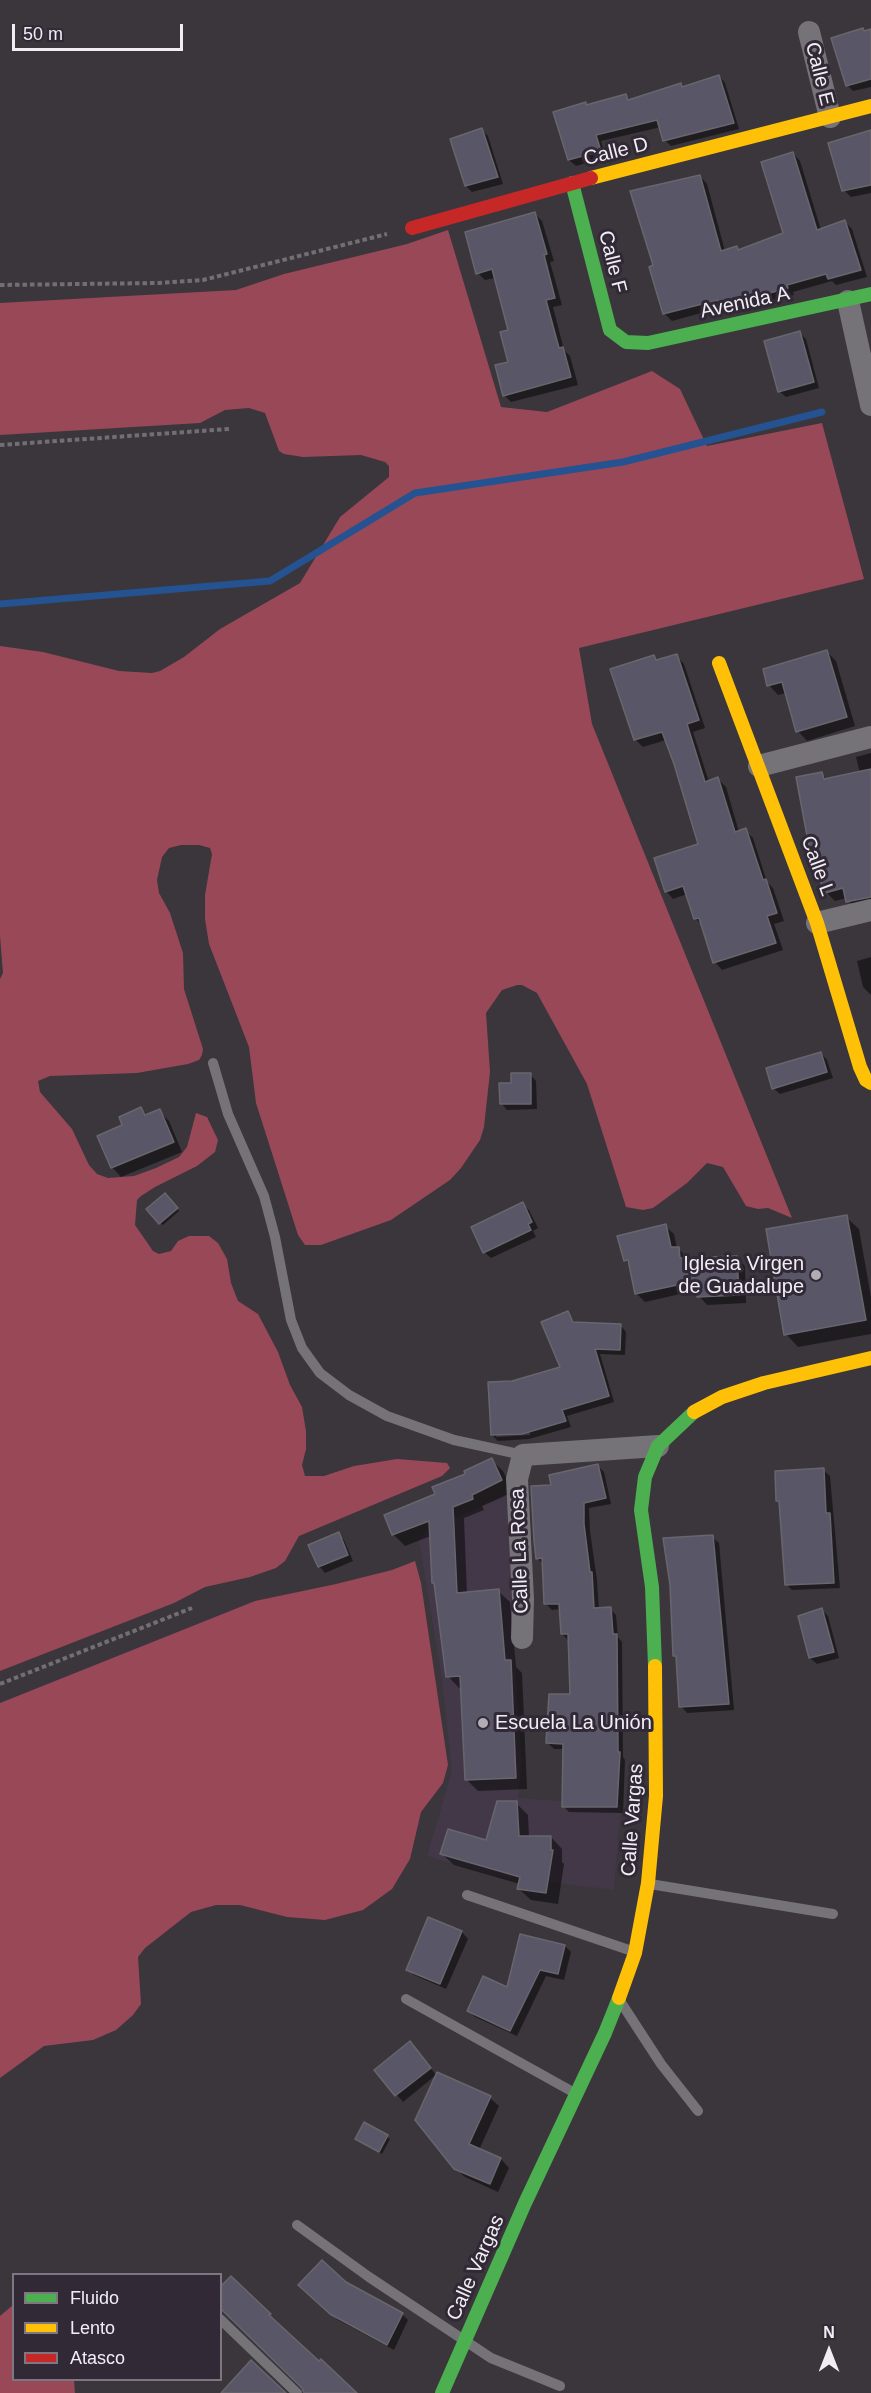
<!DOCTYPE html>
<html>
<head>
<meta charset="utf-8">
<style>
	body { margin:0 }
	#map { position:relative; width:871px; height:2393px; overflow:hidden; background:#3a363c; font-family:Arial,sans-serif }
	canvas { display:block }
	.legend { position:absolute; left:12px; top:2273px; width:210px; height:108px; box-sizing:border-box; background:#312935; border:2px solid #7e7782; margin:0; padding:8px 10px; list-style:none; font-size:18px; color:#f2edf5 }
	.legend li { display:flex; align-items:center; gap:12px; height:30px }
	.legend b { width:30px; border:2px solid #7e7782 }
	.north { position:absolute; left:799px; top:2321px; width:60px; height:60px; -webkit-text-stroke:4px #312935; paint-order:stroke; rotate:0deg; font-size:16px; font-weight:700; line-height:24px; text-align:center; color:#f2edf5 }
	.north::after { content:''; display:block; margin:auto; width:21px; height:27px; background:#f2edf5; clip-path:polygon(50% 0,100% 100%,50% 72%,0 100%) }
	.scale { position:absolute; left:12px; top:24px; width:171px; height:27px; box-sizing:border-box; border:3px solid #f2edf5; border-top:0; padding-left:8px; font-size:18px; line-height:21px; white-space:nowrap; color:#f2edf5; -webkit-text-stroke:4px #312935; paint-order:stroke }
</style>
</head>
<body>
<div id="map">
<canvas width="871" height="2393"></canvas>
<ul class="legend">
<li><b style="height:8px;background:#4caf50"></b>Fluido</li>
<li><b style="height:8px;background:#ffc107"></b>Lento</li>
<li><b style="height:8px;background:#c62828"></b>Atasco</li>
</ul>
<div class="north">N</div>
<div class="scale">50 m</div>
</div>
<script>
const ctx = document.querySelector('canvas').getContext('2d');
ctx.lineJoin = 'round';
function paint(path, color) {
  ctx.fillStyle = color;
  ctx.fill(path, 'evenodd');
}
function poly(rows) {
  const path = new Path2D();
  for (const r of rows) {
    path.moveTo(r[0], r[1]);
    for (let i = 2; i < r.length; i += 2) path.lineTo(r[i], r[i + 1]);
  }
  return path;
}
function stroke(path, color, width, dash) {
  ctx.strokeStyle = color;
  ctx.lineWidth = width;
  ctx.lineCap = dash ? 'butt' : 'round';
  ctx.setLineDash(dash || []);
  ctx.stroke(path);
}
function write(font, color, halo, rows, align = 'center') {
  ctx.font = font + ' Arial,sans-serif';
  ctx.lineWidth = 6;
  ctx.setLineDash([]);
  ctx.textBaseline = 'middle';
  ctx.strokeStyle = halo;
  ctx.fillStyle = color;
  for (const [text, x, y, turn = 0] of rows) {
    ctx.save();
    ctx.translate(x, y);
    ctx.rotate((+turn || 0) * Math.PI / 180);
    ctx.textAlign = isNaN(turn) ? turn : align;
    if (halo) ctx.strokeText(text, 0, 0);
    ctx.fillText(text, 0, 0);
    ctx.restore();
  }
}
paint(poly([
	[508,1496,513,1638,522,1766,518,1798,621,1805,614,1890,491,1875,427,1856,452,1771,442,1679,419,1540,431,1527]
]), '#433848');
paint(poly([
	[448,230,501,407,547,412,652,371,680,389,707,446,822,423,864,579,579,648,592,724,792,1218,768,1208,758,1209,746,1206,723,1167,707,1163,687,1183,653,1208,643,1210,626,1207,587,1084,537,993,522,985,517,985,502,990,486,1013,490,1072,484,1127,480,1140,461,1168,450,1180,391,1220,321,1245,305,1245,298,1235,256,1103,249,1047,209,944,205,919,205,895,212,854,210,848,199,845,181,845,169,848,162,857,157,880,159,893,170,913,183,953,184,989,203,1049,202,1055,199,1060,188,1064,137,1073,50,1076,38,1081,40,1092,72,1129,89,1165,97,1174,108,1178,134,1176,156,1168,179,1157,187,1147,196,1113,207,1117,218,1140,215,1152,197,1166,155,1187,141,1196,137,1200,135,1225,153,1251,159,1254,171,1251,178,1241,189,1236,209,1236,218,1243,227,1259,231,1283,238,1301,258,1314,278,1352,290,1385,302,1407,306,1431,306,1449,302,1465,305,1476,324,1476,354,1466,397,1459,447,1463,450,1468,442,1476,299,1536,285,1561,276,1568,250,1577,205,1587,174,1603,0,1671,0,979,3,973,0,936,0,646,43,652,119,671,152,673,160,671,184,657,220,629,300,583,340,517,389,477,389,466,385,462,361,455,303,457,284,454,279,451,265,413,249,408,225,410,200,423,0,435,0,303,236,290,284,274,407,244],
	[415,1561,421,1583,448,1765,443,1783,421,1812,410,1859,392,1889,363,1910,325,1920,287,1917,240,1905,216,1905,191,1912,145,1948,138,1957,141,2004,133,2015,116,2030,93,2040,44,2046,0,2078,0,1703,255,1601,336,1584,392,1570],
	[13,2305,14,2380,74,2380,75,2393,0,2393,0,2316]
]), '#994858');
paint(poly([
	[863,29,866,32,871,30,871,87,853,91,847,85],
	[719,76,725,83,739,129,671,146,665,140,661,127,601,141,606,157,576,166,569,160,585,104,587,106,626,95,631,101,681,85,684,88],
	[482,130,488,136,503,184,472,192,466,186],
	[871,132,871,193,851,197,844,190],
	[793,153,800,161,821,230,845,222,852,229,867,277,836,285,832,281,793,292,794,295,728,311,723,307,672,321,665,314,651,268,655,266,700,176,707,184,725,251,736,248,739,251,785,234],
	[535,214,542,221,554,261,550,262,562,305,553,307,564,350,570,356,578,385,511,402,504,395,510,363,510,331,495,278,485,280,478,273],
	[800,333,806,339,819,388,786,397,779,391],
	[827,652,836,661,855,726,807,741,798,731,786,693,778,695,769,685],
	[654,656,659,661,676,656,684,664,705,728,693,732,709,782,718,779,726,787,739,832,745,830,753,838,767,882,773,888,784,921,774,924,783,950,722,970,715,962,703,926,695,918,687,894,673,899,666,891,700,845,666,740,643,747,636,740,611,670],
	[871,753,871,907,856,910,847,898,835,901,826,892,822,774,828,780,860,773,856,757],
	[871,957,871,995,863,987,857,961],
	[821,1053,827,1060,833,1078,780,1094,773,1088],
	[530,1074,536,1081,537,1109,507,1110,501,1103,512,1085],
	[141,1108,148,1116,159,1111,169,1121,182,1152,121,1177,112,1167,124,1126],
	[165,1195,179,1211,163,1225,148,1210],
	[522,1204,529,1210,538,1228,533,1231,536,1237,491,1258,484,1252],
	[846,1217,859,1229,871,1297,871,1334,798,1347,786,1334],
	[665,1226,674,1234,677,1248,687,1257,687,1260,736,1257,745,1266,746,1303,707,1305,699,1296,698,1290,645,1302,637,1294,631,1266,625,1260],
	[568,1313,576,1324,621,1326,626,1332,625,1355,600,1354,614,1402,567,1416,571,1427,529,1439,498,1441,492,1435,562,1368],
	[530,1432,530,1435,496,1437,496,1434],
	[491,1460,503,1471,513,1492,482,1506,484,1510,464,1518,467,1594,498,1591,510,1602,516,1667,522,1673,527,1789,478,1791,467,1780,462,1687,459,1688,448,1676,431,1536,405,1546,393,1534,437,1495],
	[598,1466,604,1472,611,1504,589,1508,590,1531,597,1580,599,1610,610,1609,616,1615,618,1637,622,1642,623,1757,625,1760,623,1813,569,1812,563,1806,565,1749,554,1749,548,1743,572,1696,568,1640,562,1634,561,1609,552,1610,546,1604,544,1565,537,1558,553,1487],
	[823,1470,830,1476,840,1588,792,1590,786,1584,781,1504,778,1500],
	[338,1534,344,1540,353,1561,325,1573,319,1566],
	[712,1537,719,1543,734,1710,687,1713,681,1706,678,1658,675,1655,671,1584],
	[822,1610,828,1616,839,1658,817,1664,810,1658],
	[516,1803,528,1815,529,1837,551,1837,562,1849,562,1862,564,1864,558,1904,531,1900,519,1889,520,1884,454,1865,442,1854,487,1842],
	[429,1919,462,1932,468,1939,446,1989,414,1975,407,1969],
	[565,1946,571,1952,564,1980,546,1976,517,2036,475,2017,468,2010,508,1989],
	[416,2049,436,2075,403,2102,376,2070],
	[490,2098,499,2106,479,2150,501,2159,509,2168,498,2192,465,2177,455,2168],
	[365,2124,390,2139,382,2154,357,2139],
	[345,2283,402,2314,408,2320,394,2350,338,2320,306,2291]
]), '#0007');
stroke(poly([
	[0,604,270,581,415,493,623,462,822,412]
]), '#255291', 7);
const building = poly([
	[863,28,864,31,871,29,871,79,846,86,831,38,863,28],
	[719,75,734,123,663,141,657,120,596,135,601,151,568,160,553,112,586,102,586,105,626,94,628,100,681,83,682,87,719,75],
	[482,128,498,177,465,186,450,139,482,128],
	[871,130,871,185,842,191,828,143,871,130],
	[793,152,817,230,845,220,861,270,828,279,826,274,787,285,788,288,755,297,754,295,719,305,718,300,663,314,649,267,653,265,630,191,700,175,721,251,737,246,738,250,783,233,761,162,793,152],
	[535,212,547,254,544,255,555,298,546,300,559,348,563,347,571,377,503,396,495,365,508,362,500,332,508,330,492,269,476,274,465,232,535,212],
	[800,331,814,382,778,392,764,341,800,331],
	[827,650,847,717,796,732,782,682,767,686,763,669,827,650],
	[677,654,699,720,687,724,705,782,718,777,735,832,746,828,763,880,766,879,777,913,767,916,776,943,713,963,699,918,694,919,683,886,665,892,654,858,698,844,674,764,662,732,634,740,610,669,654,655,656,660,677,654],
	[871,769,871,897,846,902,843,888,825,893,811,857,796,777,822,772,824,779,871,769],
	[821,1052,827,1072,772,1089,766,1068,821,1052],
	[511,1073,531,1073,531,1104,500,1104,499,1083,511,1083,511,1073],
	[141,1107,145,1115,160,1109,174,1142,111,1168,97,1136,122,1125,119,1117,141,1107],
	[165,1193,178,1208,159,1224,146,1209,165,1193],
	[523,1202,532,1222,528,1224,531,1230,483,1253,471,1227,523,1202],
	[847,1215,866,1320,784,1335,766,1229,847,1215],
	[666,1224,671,1247,679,1247,680,1258,737,1256,739,1295,697,1297,696,1281,635,1294,628,1260,624,1261,617,1236,666,1224],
	[568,1311,573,1322,621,1324,620,1350,595,1349,609,1396,562,1410,566,1421,522,1434,491,1435,488,1382,512,1381,560,1367,541,1322,568,1311],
	[492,1458,502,1480,472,1495,473,1499,453,1507,457,1593,499,1589,505,1660,511,1660,516,1778,465,1780,460,1676,446,1677,434,1583,432,1583,429,1521,392,1535,384,1515,435,1494,432,1487,465,1474,464,1471,492,1458],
	[598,1464,606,1498,584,1503,584,1524,590,1572,592,1572,594,1608,611,1607,613,1634,617,1634,618,1752,620,1752,617,1807,562,1807,563,1744,546,1743,549,1694,570,1694,568,1634,561,1634,559,1604,544,1604,542,1558,536,1559,534,1541,531,1486,551,1485,549,1475,598,1464],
	[824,1468,826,1513,830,1513,834,1583,785,1585,779,1501,776,1501,775,1471,824,1468],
	[339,1532,348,1555,318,1567,308,1545,339,1532],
	[713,1535,729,1704,679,1707,676,1656,673,1656,670,1585,663,1538,713,1535],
	[822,1608,834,1652,809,1658,798,1616,822,1608],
	[497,1801,517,1801,519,1836,551,1836,551,1850,553,1850,546,1893,517,1889,520,1877,440,1854,448,1829,486,1840,497,1801],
	[428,1917,462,1931,440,1984,406,1970,428,1917],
	[520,1934,565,1945,558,1974,540,1970,510,2031,467,2011,483,1976,507,1987,520,1934],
	[410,2041,431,2068,395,2096,374,2070,410,2041],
	[437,2072,491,2096,469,2144,501,2158,490,2184,454,2169,415,2120,437,2072],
	[364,2122,388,2135,379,2152,355,2139,364,2122],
	[322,2260,346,2282,403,2313,387,2345,330,2314,298,2285,322,2260],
	[231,2276,271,2314,269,2315,319,2361,321,2359,357,2393,304,2393,302,2388,220,2308,220,2287,231,2276],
	[251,2360,286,2393,221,2393,251,2360]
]);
paint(building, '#595668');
stroke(building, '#68666c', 1.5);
stroke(poly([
	[0,285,159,283,203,280,387,234],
	[0,445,229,429],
	[0,1684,192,1608]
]), '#726f73', 4, [4.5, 3]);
stroke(poly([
	[213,1063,228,1114,264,1196,275,1237,291,1320,302,1348,320,1373,349,1395,387,1416,454,1440,523,1455],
	[650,1884,833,1914],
	[467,1895,632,1951],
	[406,1999,573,2092],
	[622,2004,661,2064,698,2111],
	[297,2225,369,2277,491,2358,560,2386],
	[220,2319,297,2393]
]), '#767378', 10);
stroke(poly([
	[809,32,830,117],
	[848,301,871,405],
	[759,766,871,737],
	[817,923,871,910],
	[522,1638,523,1599,517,1479,523,1455,658,1446]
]), '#767378', 22);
stroke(poly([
	[572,183,610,330,626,342,648,343,871,294],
	[655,1666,652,1587,641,1510,645,1477,658,1446,694,1412],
	[442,2393,525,2203,605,2033,619,1998]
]), '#4caf50', 14);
stroke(poly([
	[591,178,871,106],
	[719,663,817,923,860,1067,866,1080,871,1083],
	[694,1412,722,1397,764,1383,871,1358],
	[619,1998,635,1953,648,1883,656,1796,655,1666]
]), '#ffc107', 14);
stroke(poly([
	[412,228,591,178]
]), '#c62828', 14);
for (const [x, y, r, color] of [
	[816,1275,6,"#b2adb4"],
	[483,1723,6,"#b2adb4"]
]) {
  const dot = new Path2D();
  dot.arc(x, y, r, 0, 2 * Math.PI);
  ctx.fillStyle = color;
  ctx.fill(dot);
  stroke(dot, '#312935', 2);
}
write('20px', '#f2edf5', '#312935', [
	["Calle E",819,74,76],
	["Calle D",616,152,-14],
	["Calle F",612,262,76],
	["Avenida A",745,303,-12],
	["Calle L",817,866,70],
	["Calle La Rosa",520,1551,-92],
	["Calle Vargas",633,1820,-86],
	["Calle Vargas",476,2268,-66]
]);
write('20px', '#f2edf5', '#312935', [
	["Iglesia Virgen",804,1264],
	["de Guadalupe",804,1287],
	["Escuela La Unión",495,1723,"left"]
], 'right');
</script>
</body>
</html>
